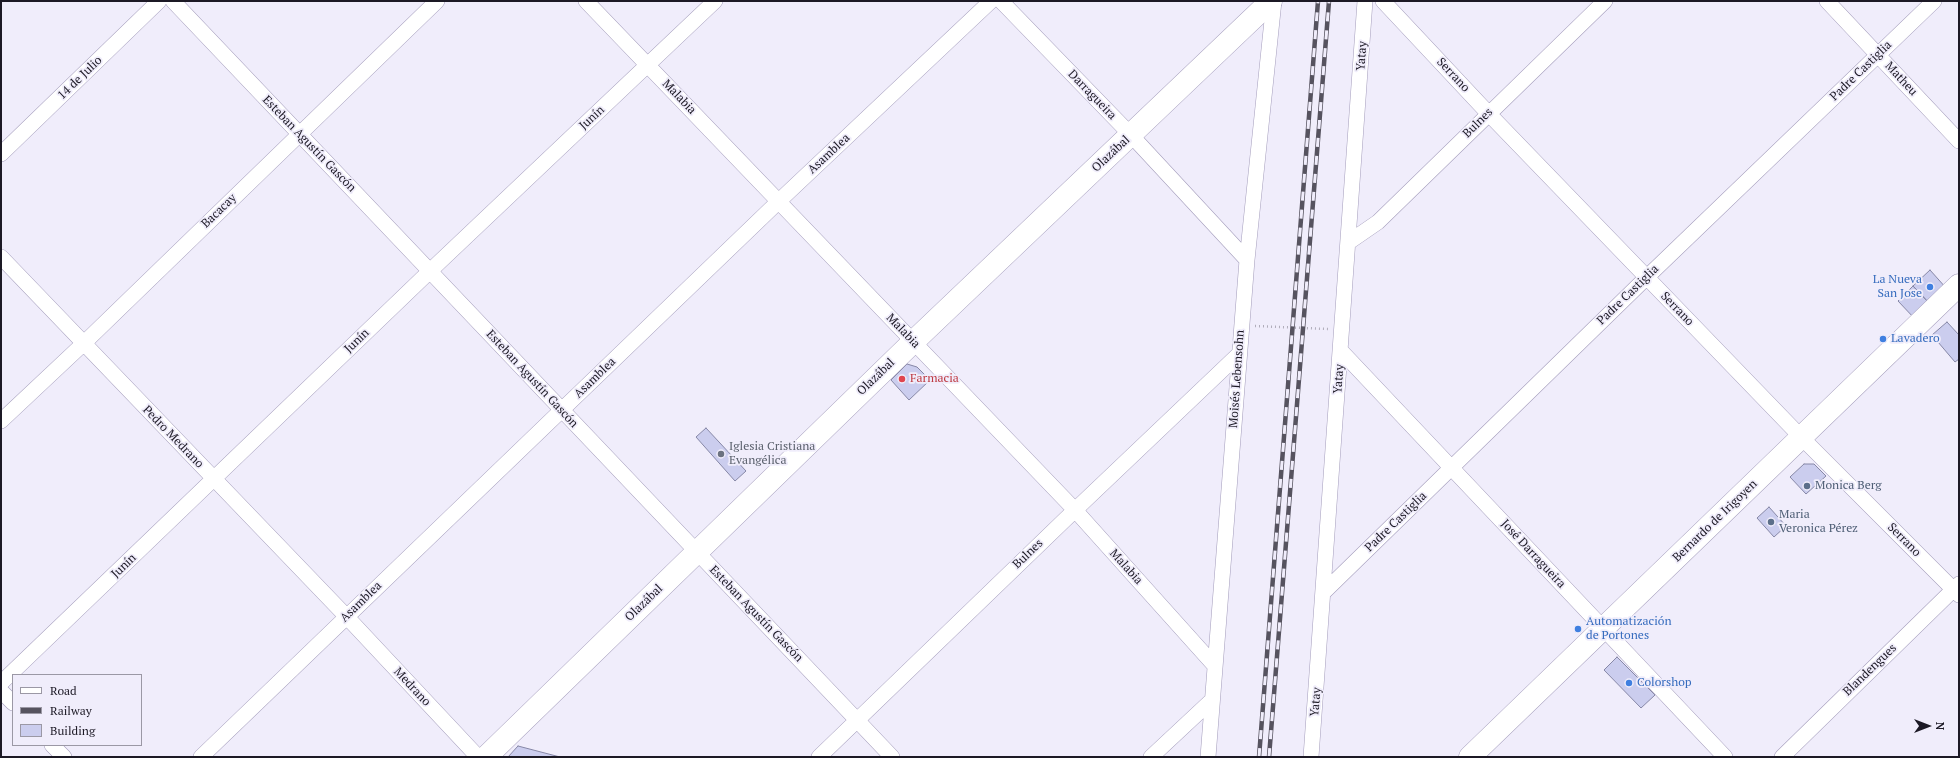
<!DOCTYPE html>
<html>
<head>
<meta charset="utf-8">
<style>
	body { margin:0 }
	#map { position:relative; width:1960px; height:758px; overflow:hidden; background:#f0edfb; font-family:"PT Serif",serif }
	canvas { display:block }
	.frame { position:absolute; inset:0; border:2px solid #1c1925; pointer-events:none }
	.legend { position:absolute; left:12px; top:674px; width:130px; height:72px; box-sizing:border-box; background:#f0edfb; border:1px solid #9b98a5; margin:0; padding:5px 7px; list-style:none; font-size:12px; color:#1c1925 }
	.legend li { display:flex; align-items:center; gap:8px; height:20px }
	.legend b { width:20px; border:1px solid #9b98a5 }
	.north { position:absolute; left:1908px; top:706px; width:40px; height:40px; -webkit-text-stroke:3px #f0edfb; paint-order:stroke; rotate:90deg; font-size:11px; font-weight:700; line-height:16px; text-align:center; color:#1c1925 }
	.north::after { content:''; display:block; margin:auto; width:14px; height:18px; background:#1c1925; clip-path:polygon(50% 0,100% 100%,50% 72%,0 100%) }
</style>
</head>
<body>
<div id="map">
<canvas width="1960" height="758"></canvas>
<div class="frame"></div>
<ul class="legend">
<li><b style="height:5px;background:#fff"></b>Road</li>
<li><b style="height:5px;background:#56535f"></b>Railway</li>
<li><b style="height:11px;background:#cbcdee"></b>Building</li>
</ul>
<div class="north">N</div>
</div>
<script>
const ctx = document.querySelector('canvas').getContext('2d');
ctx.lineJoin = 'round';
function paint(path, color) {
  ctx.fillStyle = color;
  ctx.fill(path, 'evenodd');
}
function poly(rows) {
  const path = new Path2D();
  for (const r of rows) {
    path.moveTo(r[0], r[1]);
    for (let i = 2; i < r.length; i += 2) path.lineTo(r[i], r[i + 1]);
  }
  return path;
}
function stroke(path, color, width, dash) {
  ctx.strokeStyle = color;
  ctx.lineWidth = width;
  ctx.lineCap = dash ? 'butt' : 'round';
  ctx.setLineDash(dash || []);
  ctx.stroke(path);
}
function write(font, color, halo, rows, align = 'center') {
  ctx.font = font + ' "PT Serif",serif';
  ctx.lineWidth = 3.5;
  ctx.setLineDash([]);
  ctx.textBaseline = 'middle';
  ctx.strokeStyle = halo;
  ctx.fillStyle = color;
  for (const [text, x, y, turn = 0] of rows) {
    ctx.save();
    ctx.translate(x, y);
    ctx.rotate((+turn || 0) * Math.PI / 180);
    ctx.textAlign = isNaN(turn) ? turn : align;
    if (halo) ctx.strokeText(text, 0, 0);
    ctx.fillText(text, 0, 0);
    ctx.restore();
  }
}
const building = poly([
	[1930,270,1947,289,1930,304,1913,286,1930,270],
	[1913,286,1930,304,1915,319,1898,301,1913,286],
	[1947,322,1959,335,1959,359,1955,362,1932,335,1947,322],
	[907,364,917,367,930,380,909,400,891,380,907,364],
	[706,428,746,471,735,481,696,437,706,428],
	[1804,464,1814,464,1826,476,1806,494,1790,477,1804,464],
	[1769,507,1786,526,1774,537,1757,518,1769,507],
	[1617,657,1655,695,1641,708,1604,670,1617,657],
	[518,746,560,757,508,757,518,746]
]);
paint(building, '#cbcdee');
stroke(building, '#8687a6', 1);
const street = poly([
	[173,1,892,757],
	[586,1,1075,510,1215,666],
	[1001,1,1131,135,1247,260],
	[1383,1,1488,113,1802,438,1959,595],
	[1827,1,1959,141],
	[1,154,159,1],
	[1349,242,1378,222,1605,1],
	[1,257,346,616,478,757],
	[1341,351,1725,757],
	[1,421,83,344,437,1],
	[1324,592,1647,277,1934,1],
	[1,683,430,271,715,1],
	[1,691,13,703],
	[52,745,64,757],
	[201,757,779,201,991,1],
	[819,757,1075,510,1239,354],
	[1151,757,1212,700],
	[1208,757,1247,260,1274,1],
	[1311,757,1365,1],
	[1782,757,1959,584]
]);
const secondary = poly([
	[486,757,913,342,1271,1],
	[1470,757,1959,285]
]);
stroke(street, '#a39cbb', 16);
stroke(secondary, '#a39cbb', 23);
stroke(poly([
	[1255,326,1328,329]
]), '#b0adba', 2.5, [1, 3]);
stroke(street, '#fff', 15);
stroke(secondary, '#fff', 22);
const rail = poly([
	[1259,757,1318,1],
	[1269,757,1329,1]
]);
stroke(rail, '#56535f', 4.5);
stroke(rail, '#f0edfb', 3, [9]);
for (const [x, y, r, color] of [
	[1930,287,4,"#3f7fe0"],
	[1883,339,4,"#3f7fe0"],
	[902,379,4,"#e0444e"],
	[721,454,4,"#6b7280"],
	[1807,486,4,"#5c6f8a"],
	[1771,522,4,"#5c6f8a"],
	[1578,629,4,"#3f7fe0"],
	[1629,683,4,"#3f7fe0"]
]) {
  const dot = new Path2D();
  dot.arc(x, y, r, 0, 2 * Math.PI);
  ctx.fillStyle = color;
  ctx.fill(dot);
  stroke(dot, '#f0edfb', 1.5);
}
write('12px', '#1c1925', '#f0edfb', [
	["Yatay",1362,56,-86],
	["Padre Castiglia",1861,71,-44],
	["Serrano",1453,75,47],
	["14 de Julio",80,78,-44],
	["Matheu",1901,79,47],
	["Darragueira",1092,95,46],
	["Malabia",679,97,46],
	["Junín",592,118,-43],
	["Bulnes",1478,123,-45],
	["Esteban Agustín Gascón",309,144,46],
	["Asamblea",829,154,-43],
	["Olazábal",1111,154,-43],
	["Bacacay",219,211,-44],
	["Padre Castiglia",1628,295,-44],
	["Serrano",1677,309,46],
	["Malabia",903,331,46],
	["Junín",357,341,-44],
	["Olazábal",876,377,-44],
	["Asamblea",595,378,-44],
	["Esteban Agustín Gascón",532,379,47],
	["Moisés Lebensohn",1237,379,-86],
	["Yatay",1339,379,-86],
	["Pedro Medrano",173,437,46],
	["Bernardo de Irigoyen",1715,521,-44],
	["Padre Castiglia",1396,522,-44],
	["Serrano",1904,540,45],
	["Bulnes",1028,554,-44],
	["José Darragueira",1533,554,47],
	["Junín",124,566,-44],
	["Malabia",1126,567,48],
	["Asamblea",361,602,-44],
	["Olazábal",644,603,-44],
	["Esteban Agustín Gascón",756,614,46],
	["Blandengues",1870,670,-44],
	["Medrano",412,687,47],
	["Yatay",1316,702,-85]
]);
write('12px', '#366cbe', '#f0edfb', [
	["La Nueva",1922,280,"right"],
	["San Jose",1922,294,"right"],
	["Lavadero",1891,339],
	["Automatización",1586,622],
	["de Portones",1586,636],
	["Colorshop",1637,683]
], 'left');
write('12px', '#be3a42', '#f0edfb', [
	["Farmacia",910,379]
], 'left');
write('12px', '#5b616d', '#f0edfb', [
	["Iglesia Cristiana",729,447],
	["Evangélica",729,461]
], 'left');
write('12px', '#4e5e75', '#f0edfb', [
	["Monica Berg",1815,486],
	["Maria",1779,515],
	["Veronica Pérez",1779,529]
], 'left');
</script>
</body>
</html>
